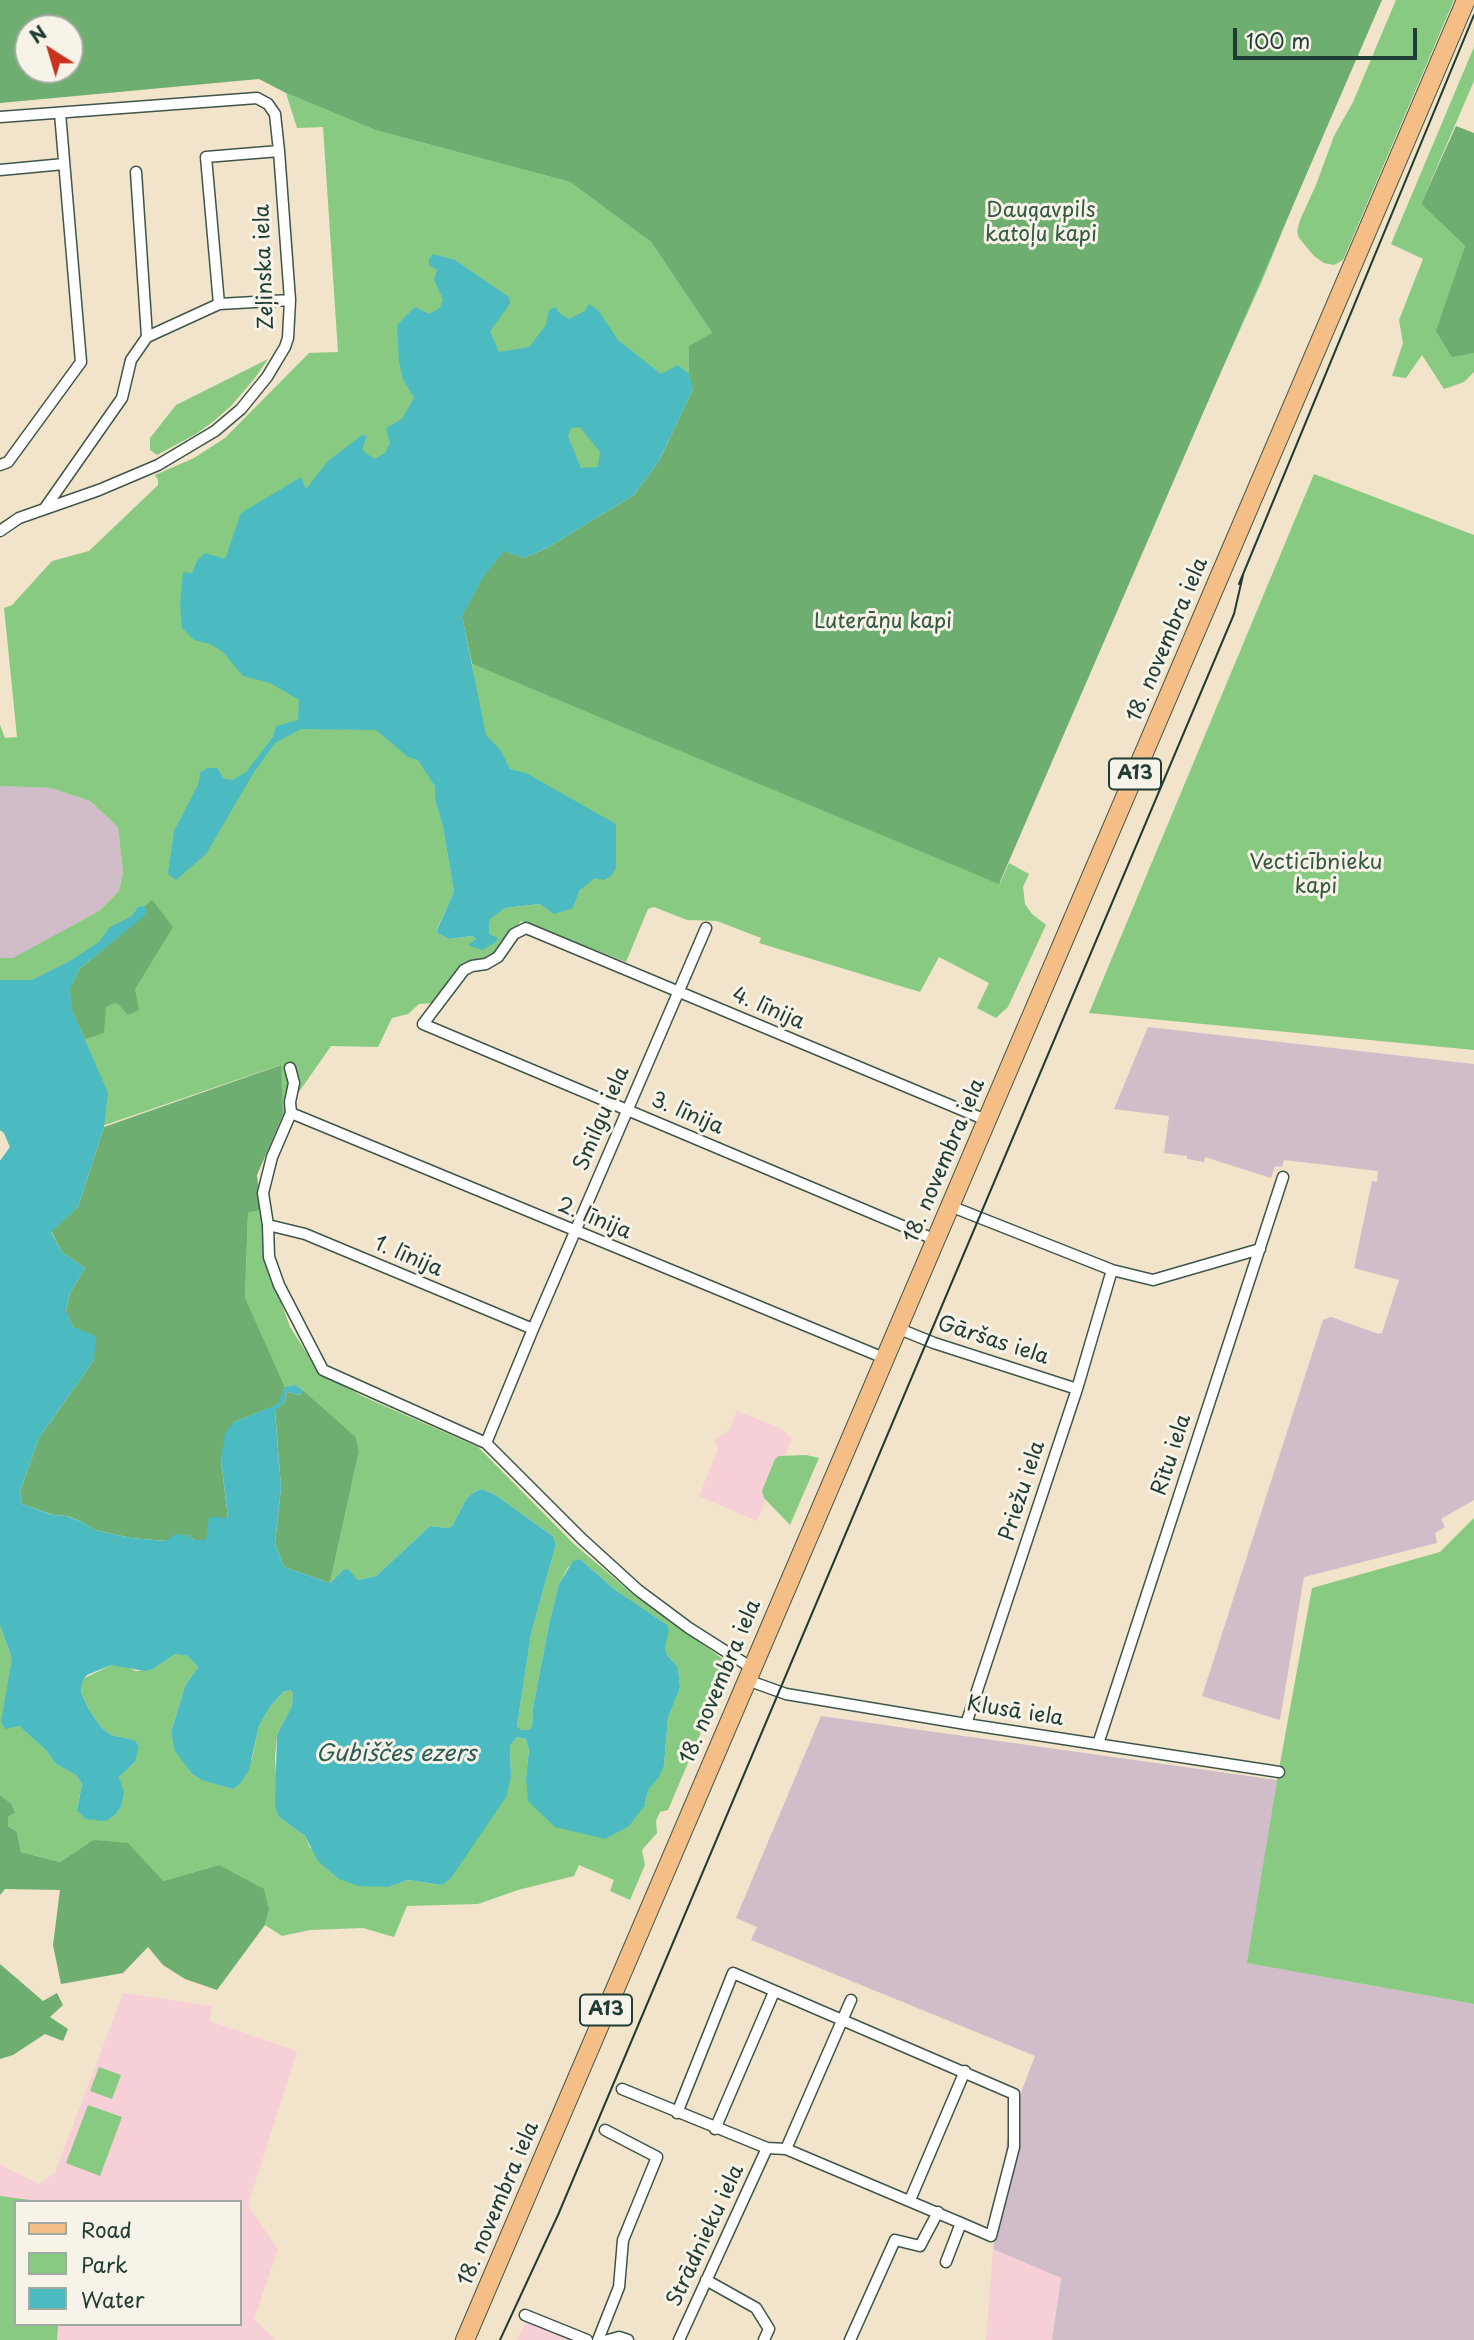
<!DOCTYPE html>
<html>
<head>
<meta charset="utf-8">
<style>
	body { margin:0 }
	#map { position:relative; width:1474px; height:2340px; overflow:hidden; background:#f1e4ca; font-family:"Playpen Sans",sans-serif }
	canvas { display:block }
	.legend { position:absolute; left:14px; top:2200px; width:228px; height:126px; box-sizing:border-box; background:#f7f3e8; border:2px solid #a1aaa0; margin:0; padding:9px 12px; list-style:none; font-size:21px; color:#1f3d34 }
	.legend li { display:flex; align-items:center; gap:14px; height:35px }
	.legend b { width:35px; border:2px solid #a1aaa0 }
	.north { position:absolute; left:14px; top:14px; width:70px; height:70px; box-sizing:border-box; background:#f7f3e8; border:2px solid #a1aaa0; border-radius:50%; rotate:323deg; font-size:19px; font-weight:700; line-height:28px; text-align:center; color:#1f3d34 }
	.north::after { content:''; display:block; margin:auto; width:24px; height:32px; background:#c8321e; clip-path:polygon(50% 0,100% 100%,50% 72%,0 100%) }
	.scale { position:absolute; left:1233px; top:28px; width:184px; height:32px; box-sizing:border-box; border:4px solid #1f3d34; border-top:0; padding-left:9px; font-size:21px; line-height:24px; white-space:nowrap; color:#1f3d34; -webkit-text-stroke:5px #f7f3e8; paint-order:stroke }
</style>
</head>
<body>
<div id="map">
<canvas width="1474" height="2340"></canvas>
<ul class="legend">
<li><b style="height:9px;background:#f6be87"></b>Road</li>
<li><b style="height:19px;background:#88ca82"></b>Park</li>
<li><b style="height:19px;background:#4cbbc1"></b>Water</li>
</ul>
<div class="north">N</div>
<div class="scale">100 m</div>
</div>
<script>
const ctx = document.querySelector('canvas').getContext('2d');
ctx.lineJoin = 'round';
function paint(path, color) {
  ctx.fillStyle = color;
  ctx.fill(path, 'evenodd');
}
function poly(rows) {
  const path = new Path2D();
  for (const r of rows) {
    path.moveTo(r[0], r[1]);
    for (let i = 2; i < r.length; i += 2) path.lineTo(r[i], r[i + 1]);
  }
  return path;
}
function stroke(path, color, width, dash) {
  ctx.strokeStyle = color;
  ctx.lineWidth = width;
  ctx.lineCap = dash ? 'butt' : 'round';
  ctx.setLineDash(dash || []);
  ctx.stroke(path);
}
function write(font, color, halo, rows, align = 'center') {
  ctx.font = font + ' "Playpen Sans",sans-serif';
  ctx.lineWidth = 6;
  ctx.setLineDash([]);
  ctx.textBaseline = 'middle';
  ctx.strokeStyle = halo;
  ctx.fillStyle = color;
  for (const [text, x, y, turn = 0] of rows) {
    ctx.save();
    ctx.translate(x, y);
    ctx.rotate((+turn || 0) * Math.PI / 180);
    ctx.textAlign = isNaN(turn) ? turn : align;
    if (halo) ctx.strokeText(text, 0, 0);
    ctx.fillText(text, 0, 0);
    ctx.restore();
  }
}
paint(poly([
	[737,1411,780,1428,792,1438,757,1521,699,1496,718,1449,714,1440,729,1430],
	[123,1993,212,2006,209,2021,297,2051,248,2205,278,2249,254,2319,275,2340,0,2340,0,2165,39,2184,55,2173],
	[16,2202,240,2202,240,2324,16,2324],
	[993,2249,1061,2278,1052,2340,986,2340],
	[530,2313,596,2340,517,2340]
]), '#f6cfd7');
paint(poly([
	[0,786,51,788,90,801,118,827,123,872,119,891,99,911,13,959,0,958],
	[1148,1027,1474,1064,1474,1500,1441,1519,1445,1527,1435,1533,1437,1543,1304,1577,1280,1720,1202,1696,1323,1320,1331,1317,1379,1334,1382,1333,1399,1280,1354,1268,1372,1181,1377,1182,1378,1171,1284,1160,1282,1167,1275,1166,1271,1178,1205,1157,1204,1162,1187,1159,1187,1156,1164,1153,1169,1116,1114,1109],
	[821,1716,1277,1780,1248,1963,1474,2004,1474,2340,1052,2340,1061,2278,993,2249,1009,2124,1035,2056,751,1940,757,1927,736,1918]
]), '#d1bdc9');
paint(poly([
	[1377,0,1262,281,1164,498,996,882,1000,883,1009,863,1029,874,1023,887,1025,904,1032,914,1046,925,1008,1007,996,1018,977,1008,989,983,939,957,920,992,759,943,761,938,717,921,687,920,654,907,648,909,626,962,521,921,496,953,485,960,467,963,433,1003,419,1004,408,1014,392,1018,378,1047,331,1046,283,1115,280,1065,0,1161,10,1147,4,1133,0,1130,0,958,13,958,99,911,119,891,123,872,118,827,90,801,51,788,0,786,0,725,5,738,17,737,4,608,12,605,52,561,89,551,158,485,158,480,155,475,194,458,225,438,309,353,338,352,323,127,297,128,286,93,375,130,570,182,651,242,712,333,693,389,589,494,462,616,475,687,472,664,602,718],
	[427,774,580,890,573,908,541,904,505,908,490,918,489,934,469,945,476,939,472,936,449,939,436,931,454,892,443,827,435,800,435,787],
	[1396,0,1454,0,1343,260,1334,265,1324,263,1314,256,1299,238,1297,231,1300,220,1316,185,1334,136,1353,102],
	[1474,47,1474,81,1421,204,1465,246,1437,331,1459,354,1474,353,1474,372,1464,382,1444,389,1422,355,1406,378,1392,376,1403,343,1399,320,1423,259,1391,244],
	[268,359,255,378,232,405,214,421,196,434,157,455,150,450,150,438,176,405],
	[1314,474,1474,535,1474,1050,1089,1013],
	[261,1210,266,1261,290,1327,319,1372,362,1396,478,1447,574,1544,635,1596,730,1664,668,1810,660,1812,656,1821,657,1833,642,1850,645,1865,630,1900,610,1891,614,1880,579,1865,574,1876,518,1890,478,1904,407,1906,394,1937,363,1928,310,1930,282,1936,265,1925,269,1910,219,1865,163,1881,93,1840,60,1862,21,1852,17,1832,8,1826,8,1817,15,1811,12,1804,0,1795,0,1625,12,1659,19,1726,46,1750,56,1764,76,1775,82,1784,77,1809,106,1820,115,1815,121,1807,119,1777,135,1762,134,1740,111,1735,101,1727,89,1710,81,1692,83,1679,111,1665,122,1665,136,1671,153,1669,175,1654,189,1656,198,1667,185,1686,171,1732,176,1751,192,1774,205,1781,233,1789,252,1759,259,1726,269,1708,283,1692,290,1690,293,1693,292,1706,277,1735,275,1758,279,1817,305,1836,310,1848,389,1887,408,1880,442,1885,511,1777,510,1746,517,1737,526,1739,529,1750,526,1777,645,1805,648,1790,664,1766,668,1718,680,1688,678,1667,667,1655,665,1647,667,1626,614,1589,580,1559,568,1567,559,1584,549,1624,533,1708,532,1727,529,1731,521,1730,517,1726,531,1634,556,1544,553,1536,494,1494,482,1489,474,1492,467,1498,452,1526,448,1528,430,1526,376,1576,358,1580,343,1570,330,1583,359,1451,356,1437,303,1390,295,1385,285,1387,245,1299,248,1213],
	[806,1455,819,1458,790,1525,764,1498,762,1491,775,1459,779,1456],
	[1474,1518,1474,2004,1247,1963,1277,1780,1312,1588,1440,1552],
	[99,2067,121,2075,112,2099,90,2091],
	[88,2105,122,2117,100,2176,66,2163],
	[0,2196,45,2202,16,2202,16,2324,58,2324,57,2340,0,2340]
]), '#88ca82');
paint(poly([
	[0,0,1382,0,999,884,472,664,462,616,484,576,504,551,524,558,547,548,634,495,659,461,693,389,689,374,689,346,712,333,651,242,570,182,375,130,286,93,259,79,0,103],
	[28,28,70,28,70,70,28,70],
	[1456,126,1474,133,1474,353,1452,357,1436,331,1465,246,1421,204],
	[152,900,173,927,135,989,139,1010,128,1015,118,1004,114,1003,106,1007,104,1033,85,1039,72,1010,70,988,80,969,147,912,145,906],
	[281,1065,283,1115,257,1175,261,1210,248,1213,245,1298,285,1387,279,1404,234,1422,221,1460,228,1519,207,1540,195,1540,186,1535,166,1541,131,1538,95,1530,82,1522,68,1516,53,1515,22,1504,20,1491,39,1438,94,1360,73,1327,66,1311,70,1293,85,1268,62,1252,51,1231,78,1207,104,1127],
	[303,1390,356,1437,359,1451,330,1583,284,1567,275,1543,281,1488,275,1410,284,1403,287,1392,300,1395],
	[0,1795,12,1804,15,1812,8,1817,8,1826,17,1832,21,1852,60,1862,93,1840,128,1843,163,1881,219,1865,264,1889,269,1910,265,1925,217,1990,185,1979,163,1965,148,1947,123,1973,61,1984,53,1945,60,1890,5,1889,0,1895],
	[0,1964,43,2001,57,1993,63,2005,50,2017,68,2029,63,2041,45,2034,13,2055,0,2059]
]), '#6eae70');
paint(poly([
	[433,254,455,260,509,297,510,304,490,331,499,352,529,347,546,325,549,310,556,307,558,312,569,319,585,311,589,304,598,310,618,340,661,374,678,365,689,374,693,389,659,461,634,495,547,548,524,558,504,551,484,576,462,616,486,735,501,751,510,769,526,773,616,824,616,868,611,876,604,880,595,878,580,890,573,908,554,914,540,904,505,908,490,919,489,934,498,938,496,942,482,950,468,945,476,939,472,936,449,939,436,932,454,892,443,827,435,800,435,787,418,760,408,757,376,730,301,729,275,743,254,772,206,854,176,880,168,874,174,831,198,785,200,773,207,768,217,768,224,779,233,780,247,771,273,737,276,726,298,720,299,700,270,683,243,676,223,652,210,644,194,640,182,628,180,606,183,572,192,573,197,561,205,553,225,559,241,513,301,477,306,489,328,461,362,435,367,436,362,450,374,459,385,453,390,443,386,428,402,419,414,398,403,379,399,362,397,325,415,307,429,314,440,308,443,299,434,280,437,270,429,265,429,259],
	[580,427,600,452,598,467,581,468,568,436,571,428],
	[145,906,147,912,142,918,80,968,70,988,72,1010,108,1093,104,1127,78,1207,51,1232,62,1252,85,1268,70,1293,66,1310,73,1327,96,1336,94,1360,39,1438,20,1491,22,1504,52,1515,67,1516,82,1522,95,1530,131,1538,166,1541,175,1534,186,1535,195,1540,206,1540,209,1517,228,1518,221,1460,225,1433,234,1422,278,1404,285,1387,295,1385,303,1390,300,1395,287,1392,284,1403,275,1411,281,1488,275,1543,284,1567,330,1583,343,1570,348,1569,358,1580,376,1576,430,1526,448,1528,452,1526,467,1498,474,1492,482,1489,494,1494,553,1536,556,1544,531,1634,517,1726,521,1730,529,1730,532,1727,533,1708,549,1624,559,1584,573,1561,580,1559,614,1589,667,1625,669,1630,665,1647,667,1655,678,1667,680,1688,668,1718,664,1766,659,1777,648,1790,645,1805,629,1826,605,1839,555,1827,528,1801,526,1777,529,1750,526,1739,517,1737,510,1746,511,1777,506,1797,451,1878,442,1885,408,1880,389,1887,358,1886,339,1879,318,1861,305,1836,279,1817,275,1806,277,1735,292,1706,293,1693,290,1690,283,1692,269,1708,259,1726,249,1770,240,1784,233,1789,204,1781,192,1774,175,1751,171,1732,185,1686,198,1667,188,1656,175,1654,153,1669,145,1671,111,1665,87,1675,83,1680,81,1692,89,1710,101,1727,111,1735,134,1740,139,1746,135,1762,119,1777,124,1792,121,1807,115,1815,106,1821,85,1819,77,1810,82,1784,76,1775,56,1764,46,1750,19,1726,5,1729,1,1722,12,1659,0,1625,0,1161,10,1147,4,1133,0,1130,0,980,32,980,70,961,99,942,110,927,132,916,138,907]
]), '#4cbbc1');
const minor = poly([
	[0,117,257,98,268,104,275,114,279,151,290,300,288,338,285,347,267,377,241,409,215,431,158,465,99,490,19,518,0,531],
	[279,151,206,157,219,304,290,300],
	[0,170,64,164],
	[147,337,219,304],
	[0,465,8,462,81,362,60,113],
	[45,508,122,398,131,360,147,337,136,172],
	[290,1068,294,1083,290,1102,291,1113,272,1157,263,1193,268,1225,269,1257,279,1285,323,1370,486,1443,582,1539,638,1590,689,1628,752,1668],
	[291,1113,884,1358],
	[950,1206,1112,1270,1153,1280,1260,1249],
	[268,1225,305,1234,533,1329],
	[936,1240,423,1024,464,970,472,966,486,964,498,957,514,934,526,928,986,1120],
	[897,1328,934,1343,1077,1389],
	[486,1443,533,1329,706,928],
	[747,1680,786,1694,966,1724,1279,1772],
	[966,1724,1077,1389,1112,1270],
	[1098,1744,1283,1177],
	[622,2089,767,2148,786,2149,961,2223,946,2262],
	[677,2113,733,1973,1014,2094,1014,2147,991,2236,961,2223],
	[715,2129,774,1992],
	[786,2149,851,2000],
	[910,2200,965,2071],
	[706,2280,756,2308,769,2329,764,2340],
	[525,2315,587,2340],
	[598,2340,619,2287,623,2240,657,2157,605,2130],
	[608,2340,619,2337,628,2340],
	[679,2340,767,2148],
	[850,2340,895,2240,920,2246,938,2212]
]);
const primary = poly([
	[465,2340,1466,0]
]);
stroke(minor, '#3e564a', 13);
stroke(primary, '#3e564a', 20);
stroke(minor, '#fff', 10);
stroke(primary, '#f6be87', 18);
stroke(poly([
	[1239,584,1474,15],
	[500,2340,558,2215,1234,614,1243,575]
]), '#1f3d34', 2);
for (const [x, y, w] of [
	[1135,774,52],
	[606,2010,52]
]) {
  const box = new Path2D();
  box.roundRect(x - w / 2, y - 15.5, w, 31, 5);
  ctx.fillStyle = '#f7f3e8';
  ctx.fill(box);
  stroke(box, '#1f3d34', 2);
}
write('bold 19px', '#1f3d34', null, [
	["A13",1135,774],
	["A13",606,2010]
]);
write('21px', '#345944', '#f7f3e8', [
	["Daugavpils",1041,211],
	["katoļu kapi",1041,235],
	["Luterāņu kapi",883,622],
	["Vecticībnieku",1316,863],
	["kapi",1316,887]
]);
write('21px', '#1f3d34', '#f7f3e8', [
	["Zeļinska iela",265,267,-92],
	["18. novembra iela",1168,640,-67],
	["4. līnija",768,1009,23],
	["3. līnija",687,1114,23],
	["Smilgu iela",602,1119,-67],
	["18. novembra iela",945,1161,-67],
	["2. līnija",594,1219,22],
	["1. līnija",408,1257,23],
	["Gāršas iela",993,1341,18],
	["Rītu iela",1172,1455,-72],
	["Priežu iela",1023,1491,-72],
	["18. novembra iela",721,1682,-67],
	["Klusā iela",1015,1712,9],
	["18. novembra iela",499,2204,-67],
	["Strādnieku iela",706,2236,-65]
]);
write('italic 23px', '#2a5c57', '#f7f3e8', [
	["Gubiščes ezers",396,1755]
]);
</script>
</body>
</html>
